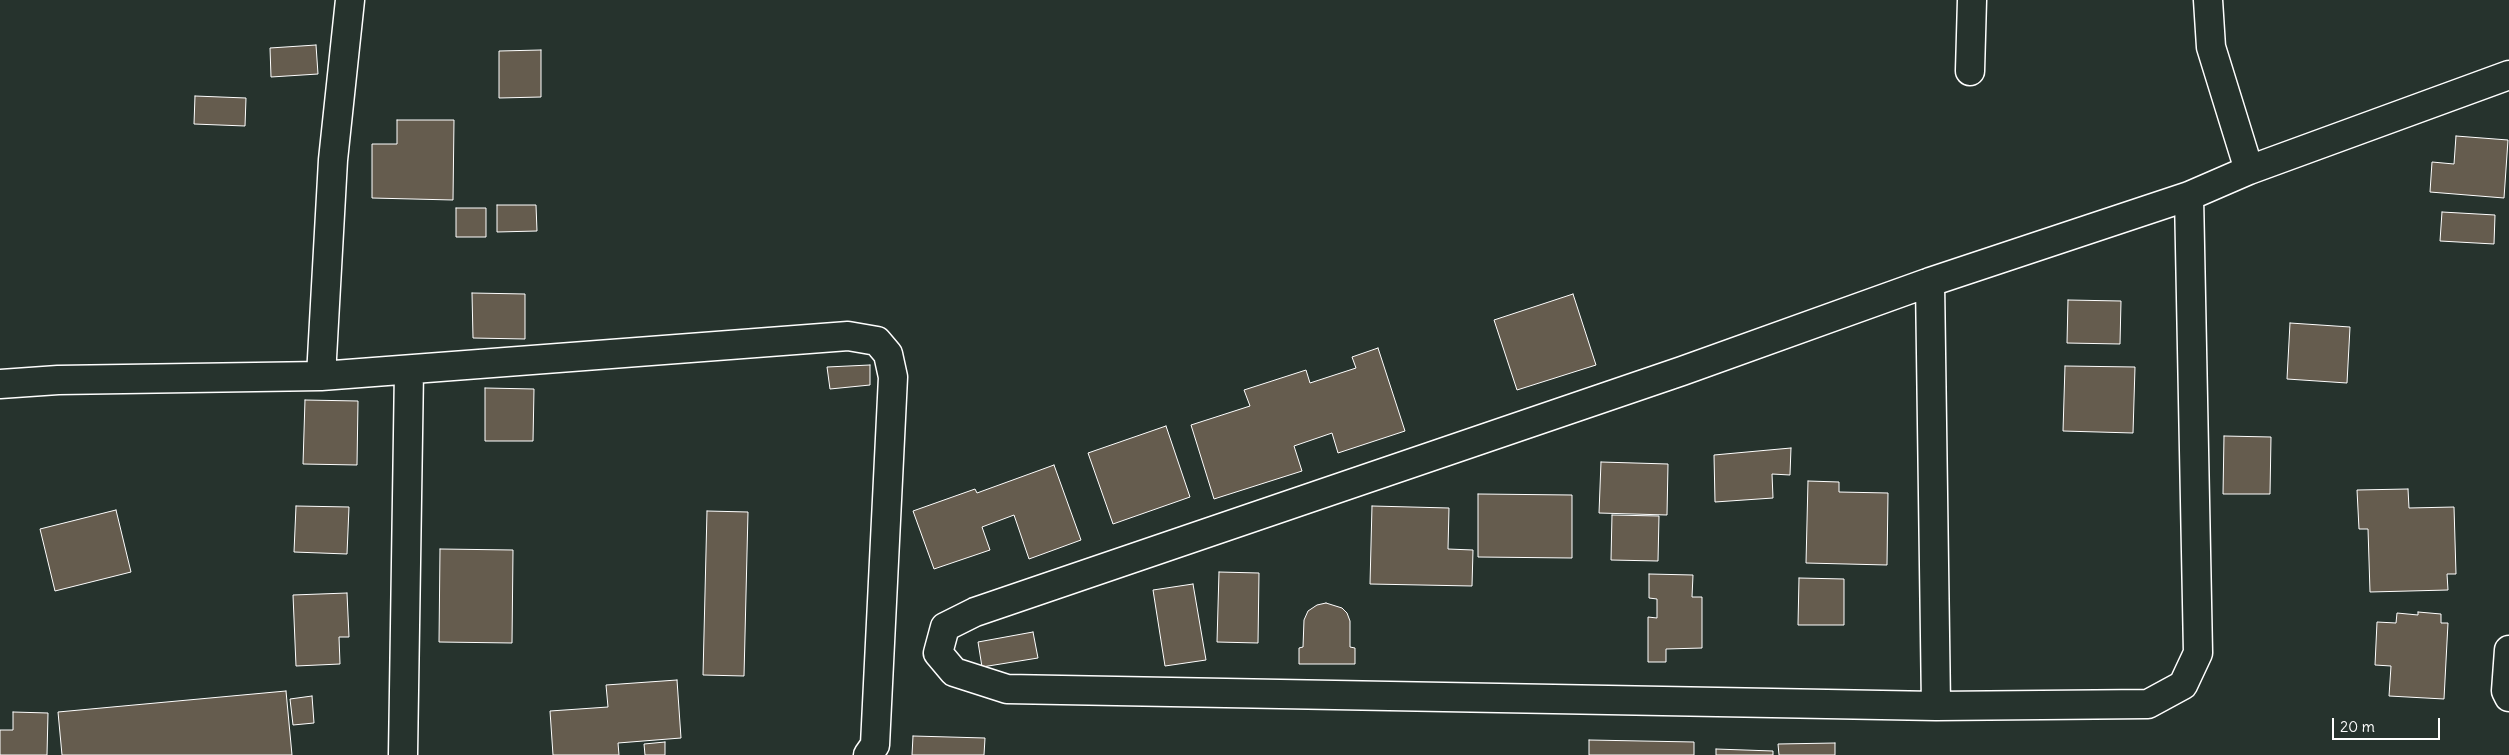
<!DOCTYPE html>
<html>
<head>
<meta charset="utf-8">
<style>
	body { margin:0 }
	#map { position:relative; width:2509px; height:755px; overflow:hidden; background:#26332d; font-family:Delius,sans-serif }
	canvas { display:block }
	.scale { position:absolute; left:2332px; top:718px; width:108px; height:22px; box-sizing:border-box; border:2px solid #fff; border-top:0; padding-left:6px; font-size:15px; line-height:18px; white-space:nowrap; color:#fff; -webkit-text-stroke:4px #26332d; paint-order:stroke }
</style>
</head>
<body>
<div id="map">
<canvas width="2509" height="755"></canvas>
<div class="scale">20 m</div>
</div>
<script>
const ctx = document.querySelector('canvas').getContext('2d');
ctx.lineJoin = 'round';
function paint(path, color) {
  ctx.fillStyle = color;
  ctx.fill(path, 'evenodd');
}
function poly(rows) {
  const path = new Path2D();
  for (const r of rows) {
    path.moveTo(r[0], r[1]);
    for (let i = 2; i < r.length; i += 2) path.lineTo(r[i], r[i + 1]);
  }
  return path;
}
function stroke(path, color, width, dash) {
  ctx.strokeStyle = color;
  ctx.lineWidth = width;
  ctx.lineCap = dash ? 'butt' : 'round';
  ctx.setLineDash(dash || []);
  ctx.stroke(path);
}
const building = poly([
	[316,45,318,74,271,77,270,48,316,45],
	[541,50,541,97,499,98,499,51,541,50],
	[195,96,246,98,245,126,194,124,195,96],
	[397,120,454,120,453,200,372,198,372,144,397,144,397,120],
	[2456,136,2508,140,2504,198,2430,192,2432,162,2454,164,2456,136],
	[497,205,536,205,537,231,497,232,497,205],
	[456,208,486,208,486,237,456,237,456,208],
	[2442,212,2495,215,2494,244,2440,241,2442,212],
	[472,293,525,294,525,339,473,338,472,293],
	[1573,294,1596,365,1517,390,1494,320,1573,294],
	[2068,300,2121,301,2120,344,2067,343,2068,300],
	[2290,323,2350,327,2347,383,2287,379,2290,323],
	[1378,348,1405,431,1338,453,1332,433,1294,446,1302,471,1214,499,1191,425,1250,406,1244,390,1306,370,1310,383,1356,368,1352,357,1378,348],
	[870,365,870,385,830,389,827,367,870,365],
	[2065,366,2135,367,2133,433,2063,431,2065,366],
	[485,388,534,389,533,441,485,441,485,388],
	[305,400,358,401,357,465,303,464,305,400],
	[1166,426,1190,497,1113,524,1088,453,1166,426],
	[2224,436,2271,437,2270,494,2223,494,2224,436],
	[1791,448,1790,475,1772,474,1773,498,1715,502,1714,455,1791,448],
	[1601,462,1668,464,1667,515,1599,513,1601,462],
	[1054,465,1081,540,1029,559,1014,515,982,527,990,550,934,569,913,511,975,489,977,493,1054,465],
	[1808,481,1839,482,1839,492,1888,493,1887,565,1806,563,1808,481],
	[2408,489,2409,508,2454,507,2456,574,2447,574,2448,590,2370,592,2368,529,2359,529,2357,490,2408,489],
	[1478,494,1572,495,1572,558,1478,557,1478,494],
	[296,506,349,507,347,554,294,552,296,506],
	[1372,506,1449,508,1448,549,1473,550,1472,586,1370,584,1372,506],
	[116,510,131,572,55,591,40,529,116,510],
	[707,511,748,512,744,676,703,675,707,511],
	[1612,515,1659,516,1658,561,1611,560,1612,515],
	[440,549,513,550,512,643,439,642,440,549],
	[1219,572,1259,573,1258,643,1217,642,1219,572],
	[1649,574,1693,575,1692,597,1702,597,1702,648,1666,649,1666,662,1648,662,1648,617,1657,618,1657,599,1649,598,1649,574],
	[1799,578,1844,579,1844,625,1798,625,1799,578],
	[1193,584,1206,660,1165,666,1153,590,1193,584],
	[347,593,349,637,339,637,340,664,296,666,293,595,347,593],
	[1326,603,1342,608,1347,613,1350,621,1350,647,1355,648,1355,664,1299,664,1299,648,1303,647,1304,620,1308,611,1317,605,1326,603],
	[2418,612,2441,614,2441,623,2448,623,2444,699,2389,696,2391,666,2375,665,2377,622,2396,623,2397,613,2418,615,2418,612],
	[1033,632,1038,658,982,667,978,642,1033,632],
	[677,680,681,738,618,743,619,755,553,755,550,711,608,707,606,685,677,680],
	[286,691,292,755,62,755,58,712,286,691],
	[312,696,314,723,293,725,290,699,312,696],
	[13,712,48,713,47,755,0,755,0,730,13,730,13,712],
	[913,736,985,738,984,755,912,755,913,736],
	[1589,740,1694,742,1694,755,1589,755,1589,740],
	[665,742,665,755,645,755,644,744,665,742],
	[1835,743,1835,755,1779,755,1778,744,1835,743],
	[1716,749,1773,751,1773,755,1716,755,1716,749]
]);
paint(building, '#655c4e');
stroke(building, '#fff', 1);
const street = poly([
	[2208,0,2211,47,2249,170],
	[1970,71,1972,0],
	[2189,196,2198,653,2183,685,2148,704,1936,706,1007,689,954,672,938,653,945,627,975,612,1682,371,1930,282,2189,196,2249,170,2509,75],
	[1930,282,1936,706],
	[321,376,333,160,350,0],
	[0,384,58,380,321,376,848,336,877,341,888,354,893,377,875,745,868,755],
	[2509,650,2506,691,2509,697],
	[403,755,409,370]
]);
stroke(street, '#fff', 31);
stroke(street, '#26332d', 28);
</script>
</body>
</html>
